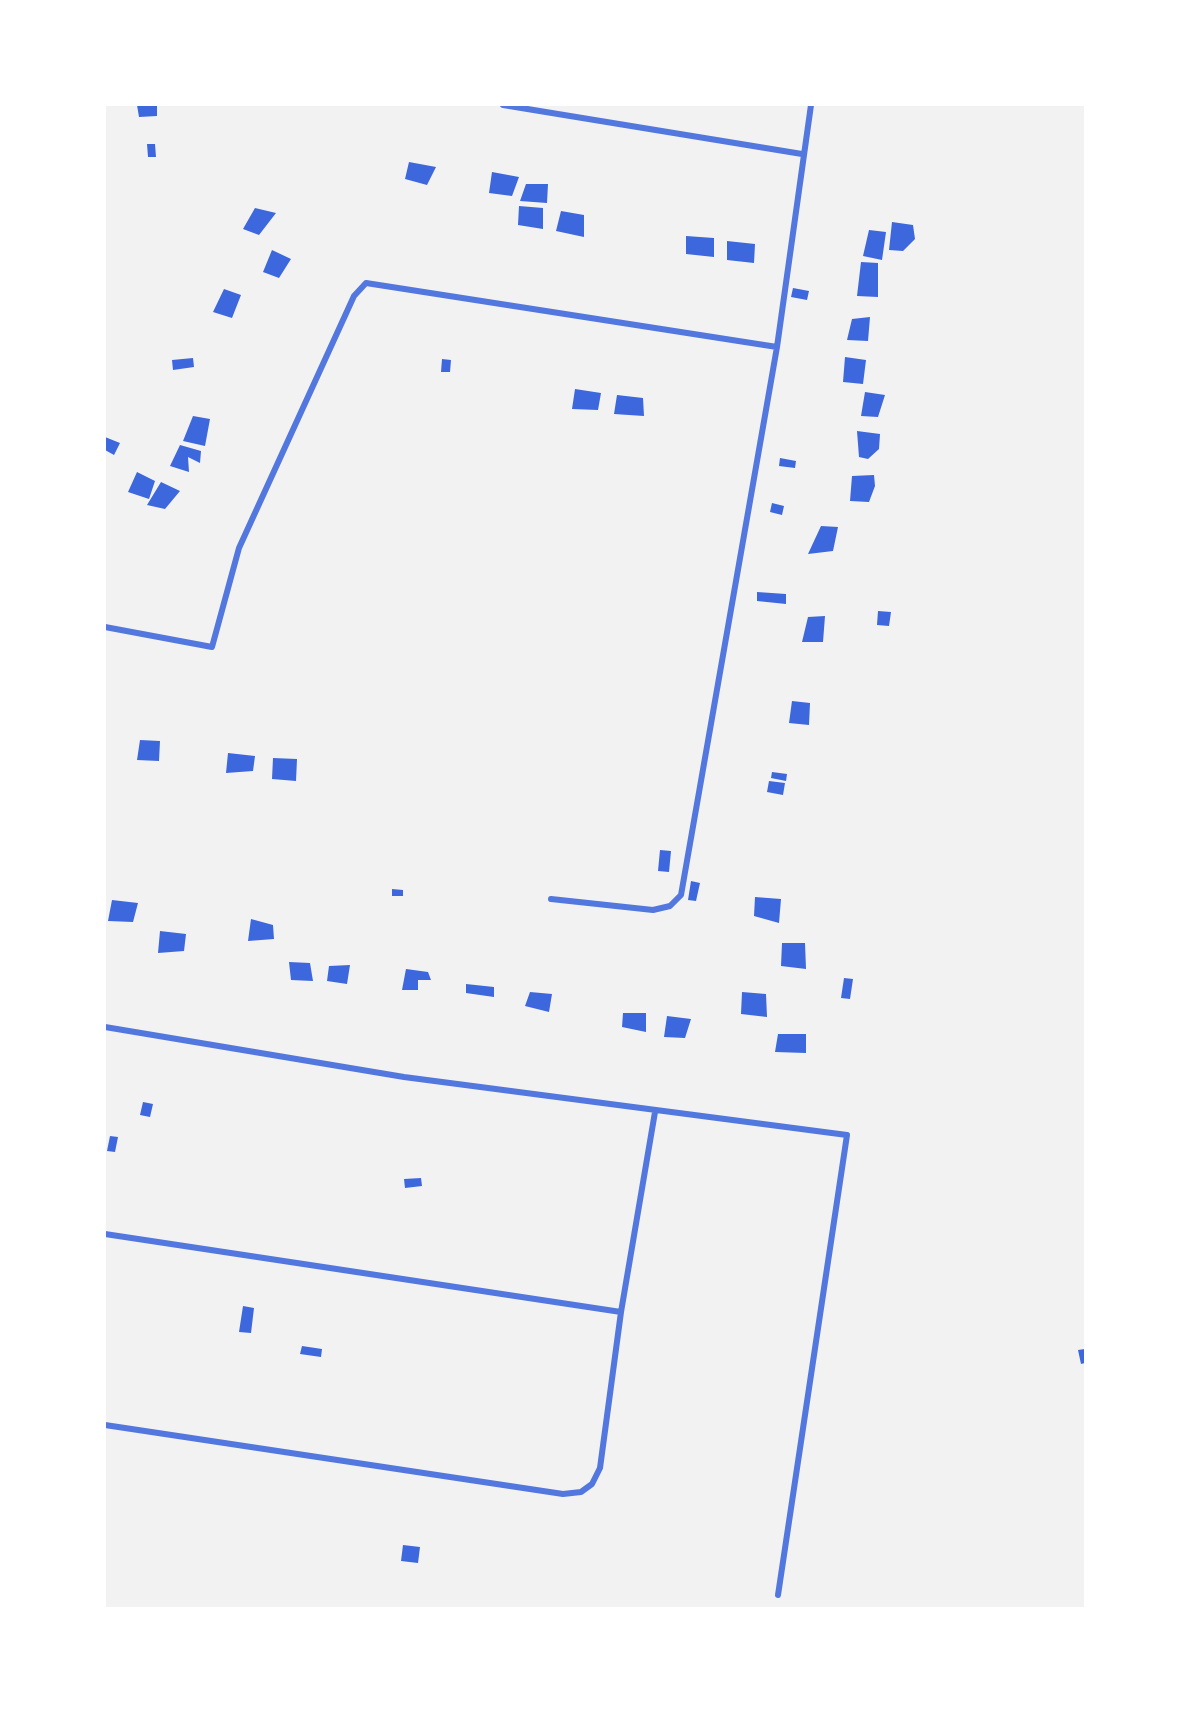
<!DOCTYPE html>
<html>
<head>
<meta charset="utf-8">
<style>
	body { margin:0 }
	#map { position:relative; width:1190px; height:1713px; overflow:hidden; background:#f2f2f2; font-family:"Archivo Narrow",sans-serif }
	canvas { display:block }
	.frame { position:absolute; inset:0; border:106px solid #fff; pointer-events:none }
</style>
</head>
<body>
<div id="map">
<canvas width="1190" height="1713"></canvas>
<div class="frame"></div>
</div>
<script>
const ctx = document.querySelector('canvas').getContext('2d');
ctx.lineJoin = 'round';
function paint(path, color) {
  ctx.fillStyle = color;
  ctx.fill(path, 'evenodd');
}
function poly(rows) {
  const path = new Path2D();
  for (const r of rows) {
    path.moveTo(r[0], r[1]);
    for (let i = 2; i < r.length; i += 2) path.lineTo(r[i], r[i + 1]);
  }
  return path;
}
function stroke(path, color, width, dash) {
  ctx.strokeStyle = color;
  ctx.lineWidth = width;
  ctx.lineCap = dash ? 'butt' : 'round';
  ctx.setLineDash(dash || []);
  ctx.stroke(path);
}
paint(poly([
	[137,105,157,105,157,116,139,117],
	[147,144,155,144,156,157,148,157],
	[409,162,436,167,427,185,405,179],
	[492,172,519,177,512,196,489,193],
	[526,184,548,184,547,203,520,201],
	[519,206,543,208,543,229,518,225],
	[255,208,276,213,259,235,243,229],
	[561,211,584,215,584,237,556,231],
	[892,222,913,225,915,239,903,251,889,250],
	[869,230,886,232,882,260,863,256],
	[686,236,714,238,714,257,686,254],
	[727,241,755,244,754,263,727,260],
	[272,250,291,259,279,278,263,272],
	[861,262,878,263,878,297,857,296],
	[793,288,809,291,807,300,791,297],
	[224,289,241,295,232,318,213,312],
	[870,317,868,341,847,340,852,319],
	[845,357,866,360,863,384,843,382],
	[193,358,194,367,173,370,172,360],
	[442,359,451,360,450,372,441,372],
	[575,389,601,393,598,410,572,409],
	[865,392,885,395,878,417,861,416],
	[617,395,643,398,644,416,614,414],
	[193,416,210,419,205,446,183,441],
	[857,431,880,434,879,449,868,459,859,457],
	[105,437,120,443,114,455,105,450],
	[180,445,201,451,200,463,188,457,189,472,170,466],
	[780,458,796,461,795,468,779,466],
	[137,472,155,481,149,499,128,492],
	[874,475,875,486,869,502,850,501,852,476],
	[161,482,180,491,165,509,147,505],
	[772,503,784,506,782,515,770,512],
	[821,526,838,527,833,551,808,554],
	[757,592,786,594,786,604,757,601],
	[878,611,891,612,889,626,877,625],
	[825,616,823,642,802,642,808,617],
	[792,701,810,703,809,725,789,723],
	[140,740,160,741,159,761,137,760],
	[228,753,255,756,253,771,226,773],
	[273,758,297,759,296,781,272,779],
	[772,772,787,774,786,781,771,778],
	[769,781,785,783,783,795,767,792],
	[660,850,671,851,669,872,658,871],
	[691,881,700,883,696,901,688,900],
	[392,889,403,890,403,896,392,896],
	[755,897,781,899,779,923,754,916],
	[112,900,138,903,133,922,108,921],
	[251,919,273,925,274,939,248,941],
	[160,931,186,934,184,951,158,953],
	[782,943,805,943,806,969,781,966],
	[289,962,310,963,313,981,291,980],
	[350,965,347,984,327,981,329,966],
	[406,969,428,972,431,980,418,980,418,990,402,990],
	[844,978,853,979,850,999,841,998],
	[466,984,494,987,494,997,466,993],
	[530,992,552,994,549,1012,525,1006],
	[742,992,766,994,767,1017,741,1014],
	[623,1013,646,1013,646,1032,622,1027],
	[667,1016,691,1019,685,1038,664,1037],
	[778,1034,806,1034,806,1053,775,1052],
	[143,1102,153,1104,150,1117,140,1115],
	[110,1136,118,1137,115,1152,107,1151],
	[421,1178,422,1186,405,1188,404,1179],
	[243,1306,254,1308,251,1333,239,1332],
	[302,1346,322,1349,321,1357,300,1354],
	[1085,1349,1085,1363,1081,1364,1078,1350],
	[403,1545,420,1547,418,1563,401,1561]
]), '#3d67dc');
stroke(poly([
	[503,105,802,154],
	[105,627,212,647,239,548,354,296,366,283,777,347],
	[551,899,653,910,670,906,681,895,777,347,811,105],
	[105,1027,404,1077,847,1135,778,1595],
	[105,1234,621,1312],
	[105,1425,563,1494,581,1492,592,1484,600,1468,621,1312,655,1112]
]), '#5277de', 6);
</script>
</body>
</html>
